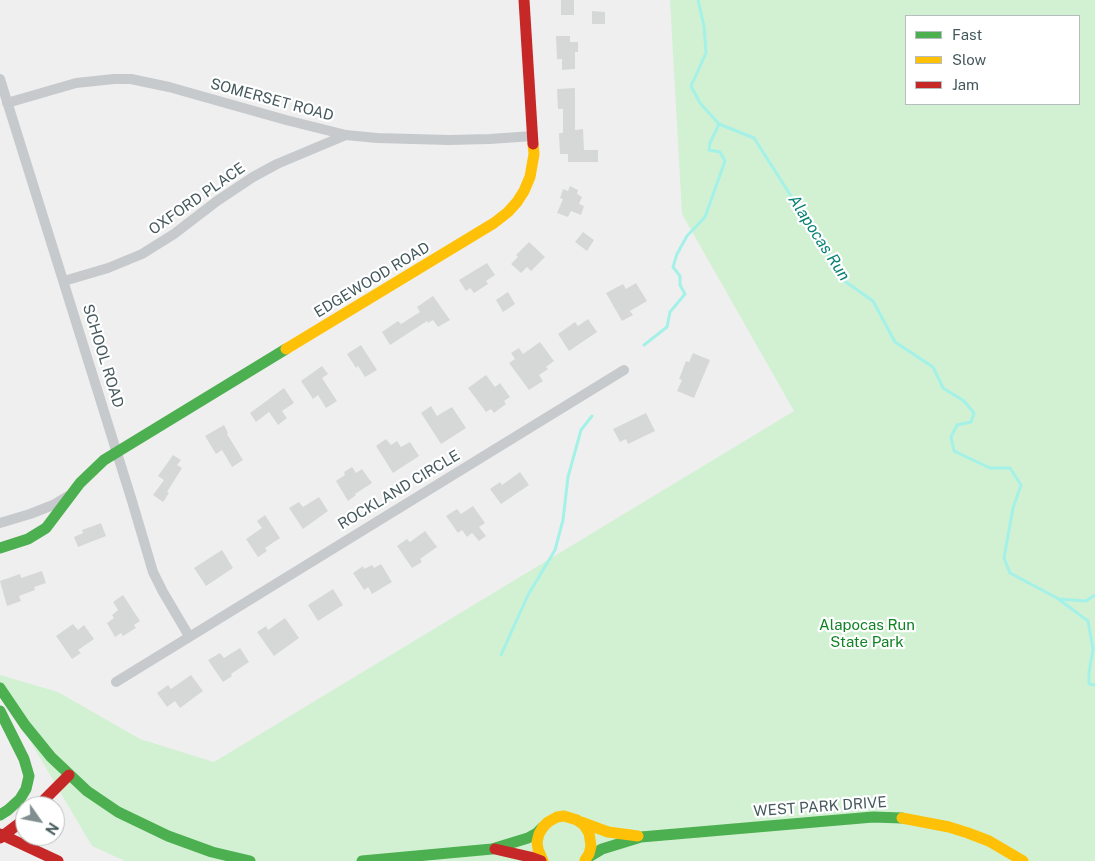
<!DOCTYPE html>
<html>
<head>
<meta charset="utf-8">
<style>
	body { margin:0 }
	#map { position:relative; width:1095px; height:861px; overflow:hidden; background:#f0efef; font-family:"Public Sans",sans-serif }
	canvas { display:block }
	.legend { position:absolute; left:905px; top:15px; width:175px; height:90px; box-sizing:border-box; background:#fff; border:1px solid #b5bdbe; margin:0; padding:6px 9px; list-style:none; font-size:15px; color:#45595d }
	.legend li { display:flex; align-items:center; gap:10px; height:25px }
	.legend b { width:25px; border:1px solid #b5bdbe }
	.north { position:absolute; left:15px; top:796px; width:50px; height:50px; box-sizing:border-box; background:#fff; border:1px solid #b5bdbe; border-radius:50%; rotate:123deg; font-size:14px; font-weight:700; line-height:20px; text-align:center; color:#45595d }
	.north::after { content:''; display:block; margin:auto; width:18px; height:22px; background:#818e90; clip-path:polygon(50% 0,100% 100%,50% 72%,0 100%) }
</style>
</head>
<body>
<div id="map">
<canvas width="1095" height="861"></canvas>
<ul class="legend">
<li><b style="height:6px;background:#4caf50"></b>Fast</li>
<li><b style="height:6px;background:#ffc107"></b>Slow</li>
<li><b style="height:6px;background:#c62828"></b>Jam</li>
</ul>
<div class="north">N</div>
</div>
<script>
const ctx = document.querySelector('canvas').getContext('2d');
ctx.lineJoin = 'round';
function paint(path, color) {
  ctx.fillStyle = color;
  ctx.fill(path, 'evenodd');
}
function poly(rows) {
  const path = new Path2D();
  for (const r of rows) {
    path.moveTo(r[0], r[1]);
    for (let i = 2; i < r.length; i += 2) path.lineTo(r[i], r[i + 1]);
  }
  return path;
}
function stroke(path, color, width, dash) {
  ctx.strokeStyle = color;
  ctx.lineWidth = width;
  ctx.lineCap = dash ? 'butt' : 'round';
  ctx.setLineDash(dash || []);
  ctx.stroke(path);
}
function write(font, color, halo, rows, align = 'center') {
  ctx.font = font + ' "Public Sans",sans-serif';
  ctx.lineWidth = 4.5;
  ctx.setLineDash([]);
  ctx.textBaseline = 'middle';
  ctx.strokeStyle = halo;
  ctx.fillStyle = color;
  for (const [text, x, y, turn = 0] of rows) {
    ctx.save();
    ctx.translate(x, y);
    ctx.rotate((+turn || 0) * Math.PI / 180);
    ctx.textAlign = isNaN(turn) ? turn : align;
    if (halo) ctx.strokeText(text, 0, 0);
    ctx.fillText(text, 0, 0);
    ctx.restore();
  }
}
paint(poly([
	[670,0,1095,0,1095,861,125,861,92,846,0,690,0,675,58,692,140,739,214,762,794,411,682,214],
	[906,16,1079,16,1079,104,906,104]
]), '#d2f1d3');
stroke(poly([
	[698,0,704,26,706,53,691,86,700,103,719,124,754,138,846,282,873,301,895,342,933,367,943,388,964,401,974,413,971,422,957,425,951,437,954,451,990,468,1010,468,1021,485,1013,508,1004,558,1010,573,1057,598,1088,621,1093,649,1089,672,1089,684,1095,685],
	[644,345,667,327,670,312,685,294,680,285,680,276,673,267,677,254,687,236,705,217,725,161,720,152,709,150,710,143,719,124],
	[1058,599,1086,601,1095,595],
	[501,655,528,595,555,550,563,520,568,477,581,430,592,416]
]), '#a4f1e8', 3);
paint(poly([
	[561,0,574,0,574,15,561,15],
	[592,11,605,12,605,24,592,24],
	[556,36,570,36,570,42,578,42,578,52,575,52,575,69,562,70,562,59,557,59],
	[575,88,575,130,583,129,584,150,598,150,598,162,568,162,568,154,560,154,559,133,563,133,563,109,558,109,557,89],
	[570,186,578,190,577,194,582,197,579,204,584,206,581,215,571,211,568,217,557,213,563,199,560,198,563,189,568,191],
	[583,232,594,240,587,251,575,242],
	[529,242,545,257,531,271,527,267,521,273,511,264,518,257,516,255],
	[487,263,495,275,486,281,488,284,474,293,470,288,466,291,459,280],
	[636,283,647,301,630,311,633,315,622,321,606,293,623,284,626,289],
	[508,292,515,304,503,312,496,300],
	[433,296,450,320,438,327,433,320,428,323,427,321,390,345,382,332,398,321,401,324,420,312,417,307],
	[588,319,597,332,569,351,558,334,575,322,578,326],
	[540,342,554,361,546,367,548,369,539,375,543,381,529,390,509,363,515,359,511,353,519,348,523,354],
	[361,345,377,370,365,377,358,366,356,368,347,354],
	[693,353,710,360,694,398,677,391,682,380,679,379,686,361,689,362],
	[322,366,328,374,322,378,337,401,326,408,318,395,313,399,301,381],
	[486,375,495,387,500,383,510,397,504,401,506,404,494,413,491,409,486,412,468,388],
	[284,388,294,403,282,411,287,418,278,425,269,412,256,422,250,413],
	[431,406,437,416,452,407,466,428,441,444,421,413],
	[646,413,655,431,628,444,626,439,620,442,613,429],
	[224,425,228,433,227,434,243,460,232,467,222,450,216,454,205,436],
	[386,439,391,445,397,441,401,447,410,442,419,456,393,473,376,446],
	[173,455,181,460,177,465,182,468,167,492,169,493,163,502,153,495,164,480,158,476],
	[352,467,356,473,362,469,372,483,355,494,356,495,348,501,336,481,345,475,344,472],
	[520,472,529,485,501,504,490,489,500,482,502,485],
	[319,497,328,511,303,529,289,508,299,502,303,507],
	[473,506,485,523,479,527,486,536,479,541,472,533,467,537,462,530,458,533,446,516,457,509,461,514],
	[265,515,280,538,265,548,267,551,258,557,246,539,262,528,257,521],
	[101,523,106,536,78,547,74,537,83,533,82,530],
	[425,531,437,547,420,559,422,562,412,568,397,546,407,539,410,542],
	[222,550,233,568,206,586,194,568],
	[381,564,392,582,372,594,368,587,364,590,353,573,363,566,364,569,372,565,374,568],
	[42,571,46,583,34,587,35,590,19,596,21,601,7,606,0,581,20,574,21,578],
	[333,589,343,605,318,621,308,605],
	[123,595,140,621,134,625,136,628,123,636,121,633,115,637,107,623,114,618,112,615,118,610,113,602],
	[285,618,299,638,274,656,257,632,266,626,268,630],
	[73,624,78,630,84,625,94,639,78,650,81,653,72,659,56,636],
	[240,648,249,662,231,674,232,676,223,682,208,660,220,653,224,658],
	[191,675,203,691,180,708,175,701,167,707,157,693,168,685,171,689]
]), '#d6d8d8');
stroke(poly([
	[0,79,132,501,153,572,163,592,189,636],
	[7,103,76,83,114,79,131,79,169,87,286,120,346,135,377,138,449,140,490,139,533,136],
	[64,281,108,268,142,254,174,234,217,201,253,177,277,164,346,135],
	[0,523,30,514,53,505,68,496],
	[116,682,624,370]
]), '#c6cacc', 10);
stroke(poly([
	[0,548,28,539,46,528,80,483,104,460,286,349],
	[0,688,25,725,51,757,87,791,118,812,168,836,212,852,250,861],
	[0,711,24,759,29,776,26,789,20,799,8,810,0,815],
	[587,858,602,849,641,837,873,817,902,818],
	[362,861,492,849,528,838,537,833,543,827]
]), '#4caf50', 11);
stroke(poly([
	[286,349,494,223,508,212,517,202,524,191,530,177,534,154,533,144],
	[902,818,949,827,968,833,989,841,1023,861],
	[581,822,608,832,638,836],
	[543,861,538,849,537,842,539,834,543,827,548,822,557,817,564,816,577,820,584,825,589,833,591,846,589,854,585,860]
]), '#ffc107', 11);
stroke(poly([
	[524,0,533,144],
	[38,806,69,775],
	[0,834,58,861],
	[0,838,25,819],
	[495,849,530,857,541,861]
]), '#c62828', 11);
write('15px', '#45595d', '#fff', [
	["SOMERSET ROAD",272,100,15],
	["OXFORD PLACE",197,199,-35],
	["EDGEWOOD ROAD",372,280,-31],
	["SCHOOL ROAD",103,356,73],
	["ROCKLAND CIRCLE",399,490,-31],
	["WEST PARK DRIVE",820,807,-4]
]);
write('15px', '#108325', '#fff', [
	["Alapocas Run",867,625],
	["State Park",867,642]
]);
write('italic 16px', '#078274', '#fff', [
	["Alapocas Run",819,238,57]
]);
</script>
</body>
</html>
